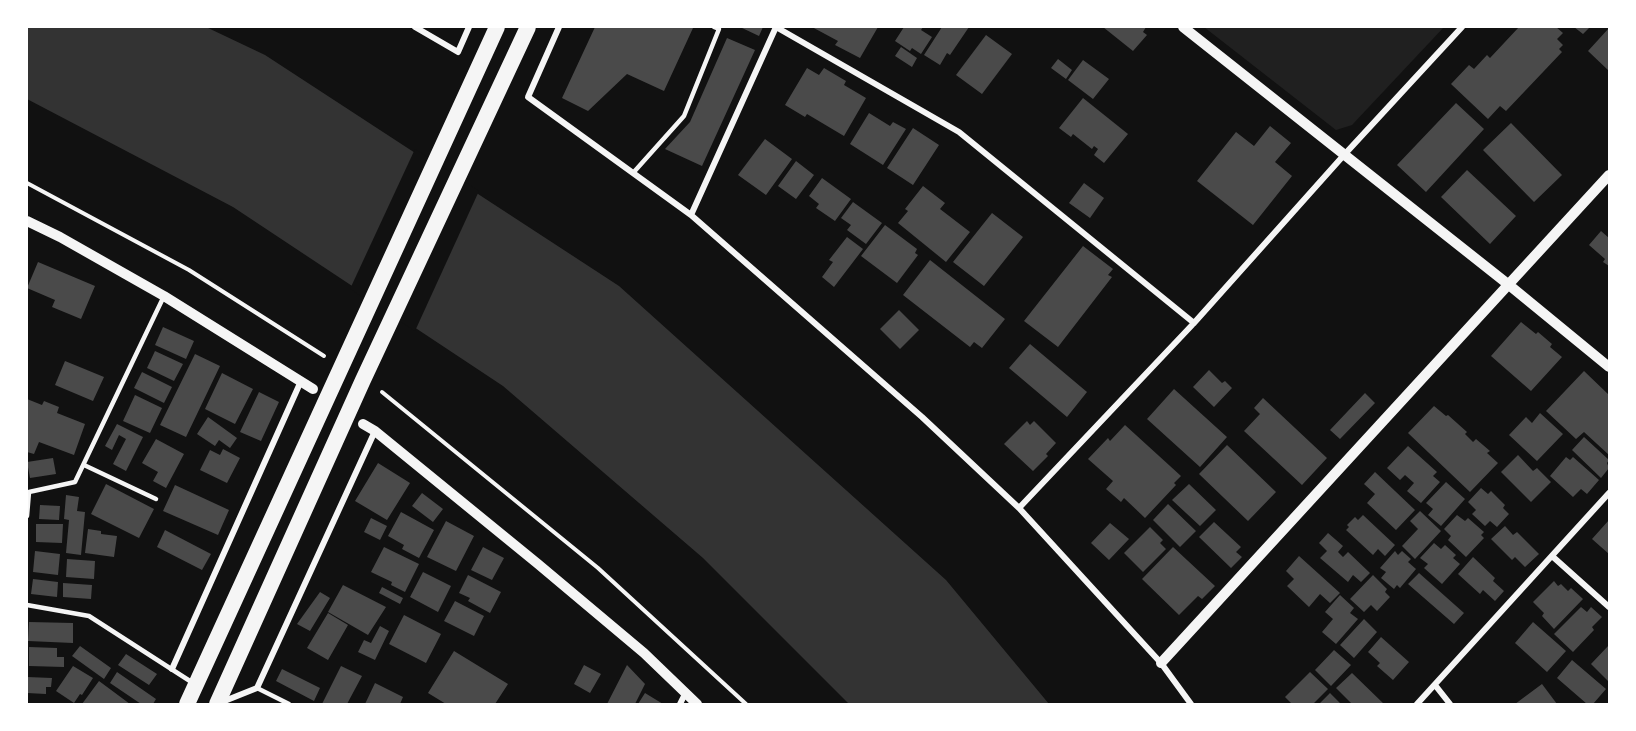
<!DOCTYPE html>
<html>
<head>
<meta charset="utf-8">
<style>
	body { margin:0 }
	#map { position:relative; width:1636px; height:731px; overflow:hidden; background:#111; font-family:Karla,sans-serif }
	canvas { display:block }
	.frame { position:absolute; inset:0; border:28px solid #fff; pointer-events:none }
</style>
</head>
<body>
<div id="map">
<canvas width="1636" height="731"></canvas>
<div class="frame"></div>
</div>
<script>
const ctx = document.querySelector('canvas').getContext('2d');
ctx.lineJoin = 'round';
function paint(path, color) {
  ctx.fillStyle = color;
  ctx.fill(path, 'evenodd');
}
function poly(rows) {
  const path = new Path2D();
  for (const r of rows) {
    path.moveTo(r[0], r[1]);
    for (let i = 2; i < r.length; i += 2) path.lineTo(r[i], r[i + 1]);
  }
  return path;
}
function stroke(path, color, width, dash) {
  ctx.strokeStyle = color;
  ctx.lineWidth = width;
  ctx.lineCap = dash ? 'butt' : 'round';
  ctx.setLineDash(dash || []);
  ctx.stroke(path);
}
paint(poly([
	[1204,27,1444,27,1352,125,1336,130]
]), '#202020');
paint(poly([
	[27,27,206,27,265,55,619,286,946,580,1049,704,849,704,703,558,503,386,233,207,27,99]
]), '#333');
paint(poly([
	[415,149,479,191,415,331,350,289]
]), '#111');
paint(poly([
	[595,27,689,27,693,28,664,91,627,74,588,111,562,98],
	[740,27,763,27,759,36],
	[812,27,878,27,860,58,835,45,838,41],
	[904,27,923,27,921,30,932,37,921,54,912,48,910,51,895,41],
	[942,27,969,27,950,55,947,53,940,65,924,55],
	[1103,27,1146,27,1143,32,1147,35,1133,51],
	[1519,27,1556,27,1563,33,1557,39,1563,45,1559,49,1562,52,1506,111,1500,106,1488,119,1451,84,1469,65,1474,69,1487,55,1490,58],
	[1574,27,1590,27,1583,34],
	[1609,28,1609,71,1588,51],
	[986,35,1012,54,982,94,956,75],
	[727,38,755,50,702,166,665,149,690,122],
	[901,47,917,58,912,67,895,56],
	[1058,59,1072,70,1066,79,1051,68],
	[1083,60,1109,79,1093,99,1068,80],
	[807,68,819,75,824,68,846,81,844,85,866,98,844,136,807,114,805,117,785,105],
	[1083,98,1128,134,1104,163,1094,155,1098,149,1094,146,1092,149,1073,134,1071,137,1059,128],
	[1456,103,1484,129,1426,192,1397,165],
	[869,113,890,126,893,122,906,129,883,165,850,144],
	[1511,123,1562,175,1534,202,1483,150],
	[1270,126,1291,143,1275,162,1292,176,1253,225,1197,181,1236,132,1254,146],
	[913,128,939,145,913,185,887,168],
	[765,139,792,159,766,195,738,175],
	[796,161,814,175,796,199,778,186],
	[1467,170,1516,216,1490,244,1441,197],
	[822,178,851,199,835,221,816,208,819,204,809,196],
	[1084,183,1104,198,1090,218,1069,203],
	[923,186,945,203,940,209,970,232,946,262,898,223,908,211,905,209],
	[853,202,882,223,866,244,847,230,851,225,841,218],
	[992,213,1023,237,984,286,953,262],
	[885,225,917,249,915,253,918,255,897,283,861,256],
	[1601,231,1609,238,1609,266,1603,262,1605,259,1589,245],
	[847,237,863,249,834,287,822,277,833,262,829,260],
	[1083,246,1113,269,1108,275,1112,277,1058,347,1024,321],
	[930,260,1005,319,982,348,974,342,970,347,903,295],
	[38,262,95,286,81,319,52,307,55,300,27,288],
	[899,310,919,330,900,349,880,329],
	[1521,322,1536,334,1538,332,1552,344,1550,347,1562,357,1531,391,1491,356],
	[163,327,194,341,186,359,155,345],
	[1030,344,1087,392,1067,417,1009,368],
	[155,351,183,364,174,381,147,368],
	[195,354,220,366,186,437,160,425],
	[65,361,104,377,93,401,55,385],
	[1209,370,1222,383,1225,381,1232,388,1214,407,1193,387],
	[1584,371,1609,395,1609,455,1584,432,1576,439,1546,411],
	[142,372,172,387,164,403,134,388],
	[222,373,253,389,235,424,205,409],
	[1174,389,1227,437,1200,467,1147,419],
	[259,392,279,402,261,441,240,432],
	[1365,393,1375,403,1340,439,1330,430],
	[135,395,162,408,150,433,123,421],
	[1263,398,1327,458,1302,485,1244,431,1260,414,1254,408],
	[27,399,42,405,44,401,59,407,57,413,85,424,74,455,39,442,34,454,27,452],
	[1434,406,1446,416,1448,415,1467,432,1465,434,1473,442,1476,439,1490,451,1487,453,1498,463,1470,492,1408,433],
	[1540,413,1563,434,1537,461,1509,435,1526,417,1532,423],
	[208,417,237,438,230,448,219,440,215,446,197,434],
	[1027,421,1030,425,1034,421,1056,443,1046,454,1048,456,1033,471,1004,444],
	[117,424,143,437,126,471,113,464,126,439,119,435,112,450,105,446],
	[1125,425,1181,476,1174,483,1176,485,1145,518,1124,498,1121,502,1106,489,1113,481,1088,459,1108,438,1110,441],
	[1584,437,1609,460,1607,463,1609,468,1601,478,1572,450],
	[156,439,184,454,166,488,153,481,158,472,142,463],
	[1227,445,1276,492,1248,521,1199,474],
	[1408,446,1437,472,1433,476,1440,482,1421,503,1407,491,1414,483,1405,475,1400,480,1387,468],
	[223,449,240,458,227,483,200,470,210,450,220,455],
	[1518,455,1533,471,1537,468,1551,482,1531,502,1501,472],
	[1566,457,1570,460,1573,457,1599,480,1587,494,1581,489,1573,497,1550,476],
	[53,458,56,474,30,478,27,462],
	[378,463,410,483,387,520,355,501],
	[1375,472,1415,510,1396,530,1367,503,1375,494,1364,484],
	[1446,482,1465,499,1441,526,1428,515,1433,509,1426,503],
	[106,484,154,509,139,538,91,514],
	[1189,484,1216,510,1200,526,1172,500],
	[175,485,229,510,218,535,163,511],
	[1481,488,1488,494,1491,491,1505,505,1503,508,1509,514,1497,527,1490,521,1485,526,1472,514,1476,510,1468,502],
	[422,493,443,509,433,522,412,506],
	[66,495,79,497,77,511,85,512,81,555,66,553,69,520,64,519],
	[1168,504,1196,531,1180,547,1153,520],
	[40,505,60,506,59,520,39,519],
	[1420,511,1441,531,1415,559,1402,546,1418,529,1410,521],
	[401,512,434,530,419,558,402,549,404,545,388,536],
	[1363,515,1395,545,1385,556,1378,549,1373,555,1346,530,1349,527,1347,525,1355,517,1358,520],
	[1457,515,1465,521,1468,518,1484,532,1481,535,1484,538,1466,557,1448,540,1451,536,1444,529],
	[371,518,387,526,380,540,364,532],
	[1609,520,1609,554,1592,539],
	[446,521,474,536,456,571,427,557],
	[1214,522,1241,547,1236,552,1242,557,1231,568,1199,537],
	[1110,523,1129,539,1109,560,1091,543],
	[36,524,63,524,62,543,36,542],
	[1505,526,1513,535,1517,532,1539,554,1525,567,1515,557,1512,560,1491,539],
	[1150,527,1163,540,1160,543,1166,549,1143,572,1124,553],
	[88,529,101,531,101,534,117,536,114,557,85,553],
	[165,530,211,554,202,570,157,547],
	[1328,533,1343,546,1338,552,1343,557,1348,552,1370,573,1361,582,1353,575,1348,582,1320,558,1327,551,1319,543],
	[1434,543,1441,549,1445,545,1456,555,1453,558,1460,564,1442,584,1424,568,1428,564,1420,558],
	[384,547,419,564,405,592,391,585,392,582,371,572],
	[483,547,504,558,492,580,471,570],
	[1173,547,1215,586,1202,599,1198,596,1179,615,1142,579],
	[35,551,60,554,58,575,33,572],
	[1395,551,1398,555,1402,551,1411,559,1408,562,1416,569,1400,588,1397,585,1394,589,1381,578,1386,572,1380,568],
	[1299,556,1340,593,1330,603,1320,594,1309,607,1287,586,1294,579,1286,571],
	[1473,557,1495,578,1493,581,1504,591,1495,601,1483,590,1480,594,1458,574],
	[67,559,95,561,94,579,66,577],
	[423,572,451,586,438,612,410,597],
	[1419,573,1464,613,1454,624,1408,584],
	[468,575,501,592,490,613,468,601,470,598,459,593],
	[1373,575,1387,589,1385,592,1390,597,1377,611,1371,605,1364,612,1350,599],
	[33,579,58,582,57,597,31,594],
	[1554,581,1558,586,1561,584,1568,591,1571,588,1583,599,1554,629,1542,616,1544,613,1533,602],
	[63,583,92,585,91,599,63,597],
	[343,585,386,607,368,635,328,612],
	[382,587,403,598,400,604,379,593],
	[320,592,330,598,310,631,297,624],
	[1340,595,1354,608,1350,613,1358,619,1336,644,1322,632,1333,619,1325,612],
	[455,601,484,616,474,636,444,621],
	[1581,607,1587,612,1591,607,1602,617,1592,627,1594,630,1573,652,1554,634],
	[328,613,348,625,328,660,307,648],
	[404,615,441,634,426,663,389,644],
	[1364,619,1377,632,1354,658,1340,645],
	[29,622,73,623,73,643,28,641],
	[1533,622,1566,651,1547,672,1515,643],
	[380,626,389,631,375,660,358,652,364,640,371,643],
	[1381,637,1409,662,1393,680,1377,666,1380,663,1368,652],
	[1609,645,1609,682,1591,664],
	[80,646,111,668,104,679,72,656],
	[29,647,57,648,57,657,64,657,64,667,29,666],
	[1334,650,1351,665,1331,686,1315,670],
	[454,651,508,684,495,704,446,704,428,693],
	[126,654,157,674,149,685,118,665],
	[1572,660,1606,689,1593,704,1587,704,1557,678],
	[584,665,601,674,590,693,574,684],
	[627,665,645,684,635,704,607,704],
	[73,666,93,678,82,695,80,694,74,703,56,691],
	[341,666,362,676,347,704,322,704],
	[282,669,320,688,314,701,276,681],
	[117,672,156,699,153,704,141,704,110,683],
	[1310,672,1328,689,1313,704,1292,704,1285,697],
	[1352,673,1384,704,1352,704,1336,688],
	[27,677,52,678,51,687,46,687,46,694,27,693],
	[99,681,130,704,82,704],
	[375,683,403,697,400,704,365,704],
	[1542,684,1557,704,1515,704],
	[645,693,663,704,638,704],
	[1330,693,1341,704,1319,704]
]), '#4a4a4a');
stroke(poly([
	[27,183,189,270,324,356],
	[382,392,598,568,746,704]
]), '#f5f5f5', 4);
stroke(poly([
	[633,173,684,116,719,29,714,27],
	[84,465,156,499],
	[27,516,29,492,75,482,164,296],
	[27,605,89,616,193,683],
	[257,688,289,704]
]), '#f5f5f5', 4.5);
stroke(poly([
	[415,27,458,52,469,27],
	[559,27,528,97,691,215,922,417,1019,508,1161,663,1191,704],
	[776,27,959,132,1194,323],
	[691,215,776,27],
	[1019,508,1194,323,1344,155,1462,27],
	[1552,556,1609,607],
	[172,669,301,381],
	[1435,685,1450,704],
	[222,702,257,688,375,431],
	[680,704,686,692],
	[1417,704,1609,493]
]), '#f5f5f5', 6);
stroke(poly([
	[1183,27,1509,285,1609,367],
	[27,221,60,237,164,296,313,389],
	[363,424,375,431,538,564,644,653,697,704],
	[1161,663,1609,175]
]), '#f5f5f5', 10);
stroke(poly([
	[187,704,497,27],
	[217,704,363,380,528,27]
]), '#f5f5f5', 16);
</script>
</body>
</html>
